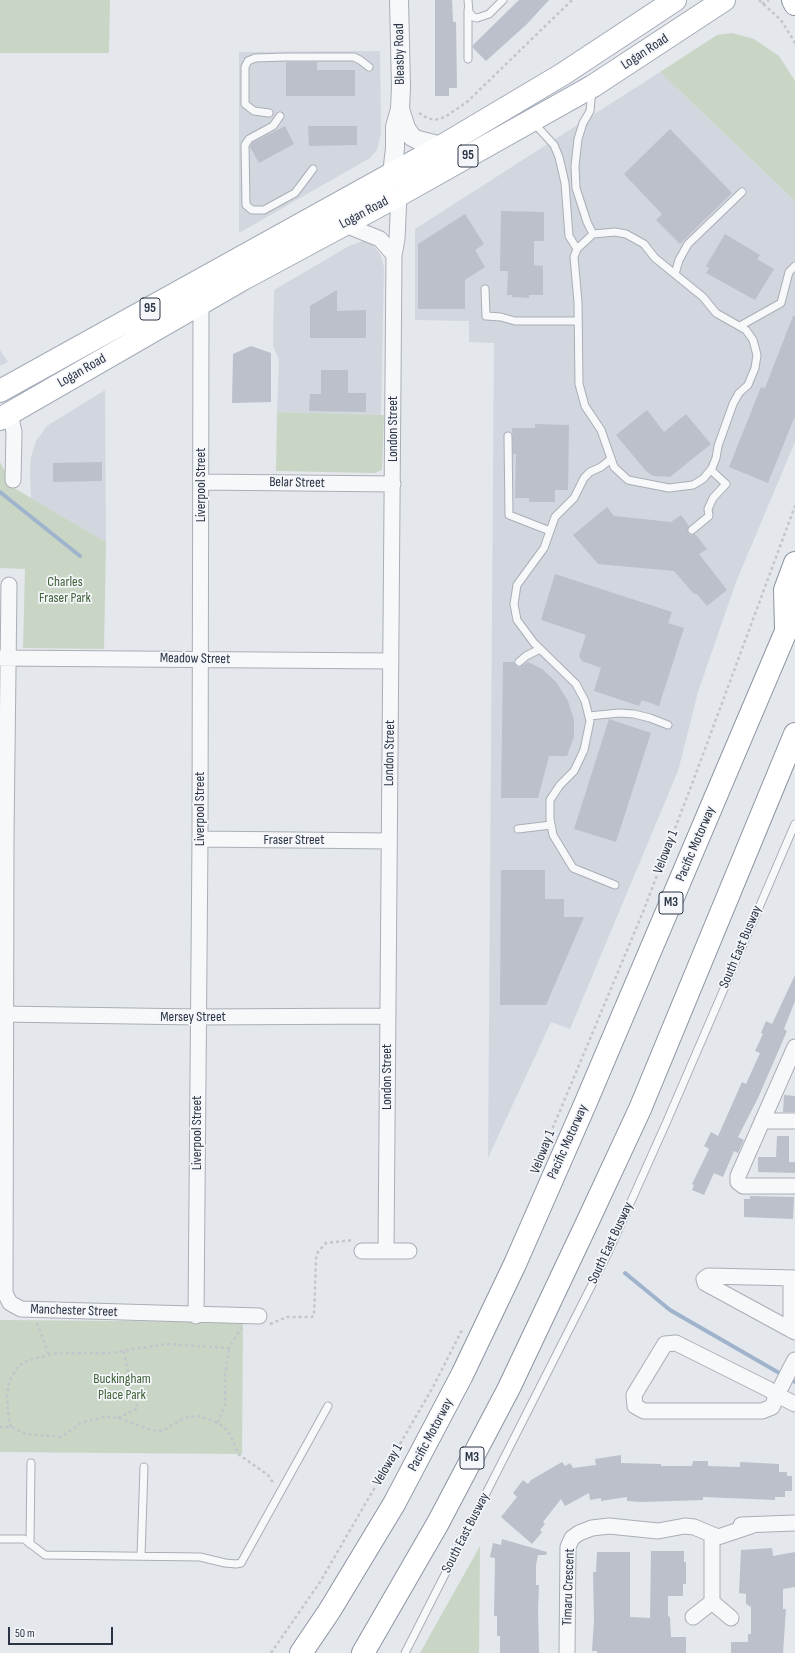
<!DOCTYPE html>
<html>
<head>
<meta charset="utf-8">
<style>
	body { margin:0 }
	#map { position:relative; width:795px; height:1653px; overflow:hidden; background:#e4e7ec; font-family:"Sofia Sans Condensed",sans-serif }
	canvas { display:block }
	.scale { position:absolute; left:8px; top:1627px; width:105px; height:18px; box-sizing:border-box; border:2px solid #2b3445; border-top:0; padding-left:5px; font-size:12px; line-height:14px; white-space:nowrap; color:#2b3445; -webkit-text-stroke:3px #f4f6f9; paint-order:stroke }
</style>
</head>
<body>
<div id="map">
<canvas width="795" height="1653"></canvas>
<div class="scale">50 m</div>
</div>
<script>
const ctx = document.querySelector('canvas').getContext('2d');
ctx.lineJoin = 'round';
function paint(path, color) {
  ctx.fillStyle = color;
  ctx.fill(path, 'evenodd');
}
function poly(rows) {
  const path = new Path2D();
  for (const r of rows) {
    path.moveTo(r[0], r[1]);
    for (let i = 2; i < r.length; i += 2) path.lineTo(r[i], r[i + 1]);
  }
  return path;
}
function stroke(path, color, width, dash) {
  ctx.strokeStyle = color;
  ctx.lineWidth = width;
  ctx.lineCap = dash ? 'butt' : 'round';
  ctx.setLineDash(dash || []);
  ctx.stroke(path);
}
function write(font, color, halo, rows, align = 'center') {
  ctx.font = font + ' "Sofia Sans Condensed",sans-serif';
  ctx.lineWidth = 3.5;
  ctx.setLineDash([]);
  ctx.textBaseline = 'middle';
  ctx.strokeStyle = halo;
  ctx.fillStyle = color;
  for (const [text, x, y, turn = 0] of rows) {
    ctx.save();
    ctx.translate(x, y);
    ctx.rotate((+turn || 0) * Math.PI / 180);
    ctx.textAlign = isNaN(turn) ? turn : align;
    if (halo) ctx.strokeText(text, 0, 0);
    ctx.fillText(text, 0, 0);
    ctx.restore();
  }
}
paint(poly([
	[380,51,381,134,377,150,370,158,239,233,239,52],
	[660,72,795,201,795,442,736,582,698,692,678,771,570,1029,551,1022,488,1158,494,343,469,342,469,321,415,320,415,229],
	[363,241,372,244,380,254,384,267,381,415,277,412,279,360,273,346,274,290,349,246],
	[0,350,8,362,0,366],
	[105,390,106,542,31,498,30,472,31,457,36,441,47,426]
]), '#d2d6de');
paint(poly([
	[0,0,110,0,109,53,0,53],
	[732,33,754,39,779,56,795,81,795,201,660,72,717,35],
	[277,412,384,415,382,470,375,473,276,471],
	[0,462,14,488,106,542,104,649,23,648,25,569,0,568],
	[0,1320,243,1322,242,1454,0,1452],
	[480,1546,479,1653,420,1653]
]), '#c9d6c5');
stroke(poly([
	[0,492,80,556],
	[625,1273,670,1310,795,1382]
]), '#9fb4cc', 4);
paint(poly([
	[435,0,452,0,453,22,456,22,457,88,449,88,449,96,435,96],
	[519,0,549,0,527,24,486,61,473,48,473,45],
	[286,62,317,62,317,70,355,70,355,96,286,96],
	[285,126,294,144,259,163,250,147,252,143],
	[308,126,357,126,357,145,309,146],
	[670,129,732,193,680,244,656,220,662,214,624,174],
	[501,211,544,212,544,241,534,241,534,265,543,266,543,295,529,295,529,298,512,297,512,295,507,295,508,271,500,271],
	[465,214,484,244,475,250,485,267,465,280,465,309,418,309,418,244],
	[725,234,760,255,757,259,774,269,755,300,706,273,709,268,706,266],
	[337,290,337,311,366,310,366,338,310,338,310,306],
	[793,316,795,316,795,416,768,483,729,467,761,387,765,388],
	[251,346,271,353,271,402,232,403,233,354],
	[321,370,348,370,348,393,366,393,366,412,309,411,310,394,321,394],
	[647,410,664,432,686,414,711,444,670,477,653,476,646,471,616,435],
	[535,424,569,425,568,490,555,490,555,502,529,502,529,498,515,498,516,454,513,454,512,428,535,428],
	[102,462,102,481,53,482,53,463],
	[607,507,614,516,671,522,681,515,689,526,688,533,691,535,695,534,707,549,699,554,727,590,707,606,696,593,694,594,674,571,598,564,573,535],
	[555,574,672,612,668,623,684,628,659,706,642,700,639,706,594,691,601,668,582,661,579,656,586,635,541,620],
	[503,662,514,662,516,666,520,667,528,662,542,669,556,682,568,701,574,720,574,737,567,756,549,756,538,798,501,798],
	[609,719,651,733,616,842,574,829],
	[501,870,545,870,545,899,564,899,564,917,584,917,546,1005,500,1005],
	[795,975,795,1001,784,1029,787,1031,758,1098,738,1137,744,1140,738,1153,734,1151,723,1177,714,1173,704,1195,692,1190,694,1185,692,1184,709,1149,704,1146,711,1132,718,1136,742,1082,746,1084,760,1053,755,1051,763,1034,761,1033,766,1021,772,1024],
	[784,1095,795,1096,795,1112,783,1112],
	[777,1136,789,1136,789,1162,795,1162,795,1173,758,1172,758,1157,776,1157],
	[750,1196,794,1197,793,1219,744,1217,744,1199,750,1199],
	[621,1455,621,1463,661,1464,661,1466,692,1466,693,1461,708,1461,708,1466,740,1467,740,1462,779,1464,779,1472,787,1472,787,1476,792,1476,792,1491,785,1491,785,1497,775,1497,775,1500,703,1497,703,1500,641,1502,627,1501,627,1497,601,1501,601,1498,590,1500,589,1493,565,1506,561,1499,543,1522,545,1524,540,1530,542,1532,532,1544,501,1517,517,1497,513,1493,523,1480,528,1484,531,1480,562,1462,565,1466,570,1463,573,1468,596,1465,595,1459],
	[502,1539,547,1552,546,1555,538,1555,536,1565,536,1585,539,1585,538,1610,539,1653,500,1653,500,1636,497,1636,497,1616,494,1616,495,1558,490,1557,493,1543,501,1545],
	[772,1548,773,1556,795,1552,795,1587,783,1589,783,1609,786,1609,783,1653,731,1653,731,1642,748,1642,748,1634,751,1634,751,1607,746,1604,746,1594,739,1593,741,1550],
	[651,1551,684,1551,684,1562,686,1562,686,1584,683,1584,683,1596,668,1596,668,1616,670,1617,671,1637,686,1637,686,1653,597,1653,597,1651,592,1651,594,1620,593,1572,596,1572,597,1552,630,1552,630,1617,650,1618]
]), '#bbc0ca');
const service = poly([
	[468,0,469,12,473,17,477,18,489,14,503,0],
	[468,59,468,10],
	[592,90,590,111,583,123,578,139,575,166,576,188,587,222,593,234],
	[269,113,254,111,245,104,245,67,248,61,255,58,286,57,354,57,360,60,369,67],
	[280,116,273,126,249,139,245,145,246,205,252,210,264,210,295,193,313,169],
	[533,122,554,145,559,157,565,183,569,236,577,249],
	[615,232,626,234,644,244,655,258,703,297,716,313,746,330,753,340,757,355,755,368,748,385,739,393,733,404,718,446,716,458,712,468,703,479,693,485,669,488,628,480,614,467,601,430,585,406,579,384,578,302,574,257,577,249,593,234,615,232],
	[675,274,679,260,688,244,742,192],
	[485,289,486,316,501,317,515,321,578,321],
	[740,326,781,303,789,272,795,266],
	[508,436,509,515,550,531],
	[611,459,601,467,590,472,584,478,574,498,555,517,544,548,517,585,514,604,517,620,534,643,576,684,585,701,590,721,584,750,574,771,560,785,550,800,550,819,553,835,573,868,615,885],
	[692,530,709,516,708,509,713,498,726,484,711,470],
	[519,662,526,656,540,649],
	[589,716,619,713,634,714,650,718,668,725],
	[518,829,551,825],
	[0,1539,24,1539,45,1555,200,1557,225,1563,236,1564,241,1563,328,1406],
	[30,1544,31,1463],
	[141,1556,144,1467],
	[405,1653,608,1253,667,1121,795,824]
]);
const minor = poly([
	[343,224,380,239,394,255],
	[10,413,14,432,13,480],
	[201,482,393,484],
	[9,585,6,836,5,1293,10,1303,21,1309,259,1316],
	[0,658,391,661],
	[200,839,389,841],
	[0,1014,198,1017,387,1016],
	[795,1047,738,1176,738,1182,743,1186,795,1186],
	[762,1121,795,1121],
	[362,1251,409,1251],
	[386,1251,394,255,397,239,399,195],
	[791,1278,791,1330],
	[795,1278,708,1276,704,1279,705,1283,795,1332],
	[196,1316,200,839,201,303],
	[795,1360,790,1369,777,1395,772,1407,762,1411,644,1411,635,1406,634,1395,665,1344,676,1343,768,1389,777,1395,795,1404],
	[741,1525,795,1523],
	[712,1602,712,1536],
	[693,1617,712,1602,731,1618],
	[567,1653,568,1547,572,1538,579,1533,592,1528,609,1526,658,1531,685,1526,694,1527,718,1537,751,1526]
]);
const tertiary = poly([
	[400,109,406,128,412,137,418,140,442,146],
	[392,174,395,148,395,127,400,109,401,87,399,0]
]);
const primary = poly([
	[0,391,442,146,563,74,675,0],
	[0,419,243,279,399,195,593,86,724,0]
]);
const motorway = poly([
	[793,0,795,4],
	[786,628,785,590,795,563],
	[301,1653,330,1610,394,1504,462,1375,515,1264,586,1102,795,610],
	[363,1653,438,1523,509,1388,587,1223,640,1109,795,734]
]);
stroke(service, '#a9aeb7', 9);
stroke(minor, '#a9aeb7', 17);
stroke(tertiary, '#a9aeb7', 20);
stroke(primary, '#a3abb8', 24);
stroke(motorway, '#8b94a3', 24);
stroke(poly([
	[759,0,781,20,795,43],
	[762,4,769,0],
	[419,113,427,118,435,120,445,117,467,102,572,0],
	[541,1156,643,912,692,784,795,506],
	[37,1323,49,1355],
	[270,1324,287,1317,311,1317,314,1316,316,1259,318,1252,326,1243,354,1240],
	[118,1418,138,1408,131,1390,124,1351],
	[218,1423,225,1404,225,1376,229,1348],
	[0,1427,11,1427,26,1434,61,1437,81,1423,105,1417,118,1418,152,1430,162,1431,184,1418,200,1416,218,1423,226,1429,231,1436,238,1454,268,1475,274,1484],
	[11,1427,8,1412,7,1394,9,1382,18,1366,29,1360,58,1353,110,1353,167,1344,229,1348,241,1328],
	[271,1653,320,1582,433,1387,462,1330]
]), '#c2c5cb', 2.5, [3, 3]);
stroke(service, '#f7f8fa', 7);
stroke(minor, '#f7f8fa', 15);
stroke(tertiary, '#f7f8fa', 18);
stroke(primary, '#fff', 22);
stroke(motorway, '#fff', 22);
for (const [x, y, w] of [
	[468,156,20],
	[150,309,20],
	[671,903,24],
	[472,1458,24]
]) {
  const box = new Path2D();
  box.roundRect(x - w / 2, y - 11, w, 22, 3);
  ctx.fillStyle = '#f4f6f9';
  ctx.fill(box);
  stroke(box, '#2b3445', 1);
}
write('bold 13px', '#2b3445', null, [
	["95",468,156],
	["95",150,309],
	["M3",671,903],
	["M3",472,1458]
]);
write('14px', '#2b3445', '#f4f6f9', [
	["Logan Road",645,52,-33],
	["Bleasby Road",400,54,-91],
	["Logan Road",364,213,-28],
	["Logan Road",82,371,-30],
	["London Street",393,429,-90],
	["Belar Street",297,483,1],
	["Liverpool Street",201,485,-90],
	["Meadow Street",195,659,1],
	["London Street",390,753,-89],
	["Liverpool Street",200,809,-90],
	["Fraser Street",294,840],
	["Pacific Motorway",696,844,-67],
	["Veloway 1",666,852,-69],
	["South East Busway",741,947,-67],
	["Mersey Street",193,1017],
	["London Street",387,1077,-90],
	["Liverpool Street",197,1133,-90],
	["Pacific Motorway",568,1142,-66],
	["Veloway 1",543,1152,-69],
	["South East Busway",611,1243,-65],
	["Manchester Street",74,1311,2],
	["Pacific Motorway",431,1435,-62],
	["Veloway 1",388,1465,-60],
	["South East Busway",466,1533,-63],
	["Timaru Crescent",569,1587,-88]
]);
write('14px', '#3f6138', '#f4f6f9', [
	["Charles",65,582],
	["Fraser Park",65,598],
	["Buckingham",122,1379],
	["Place Park",122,1395]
]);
</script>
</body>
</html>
